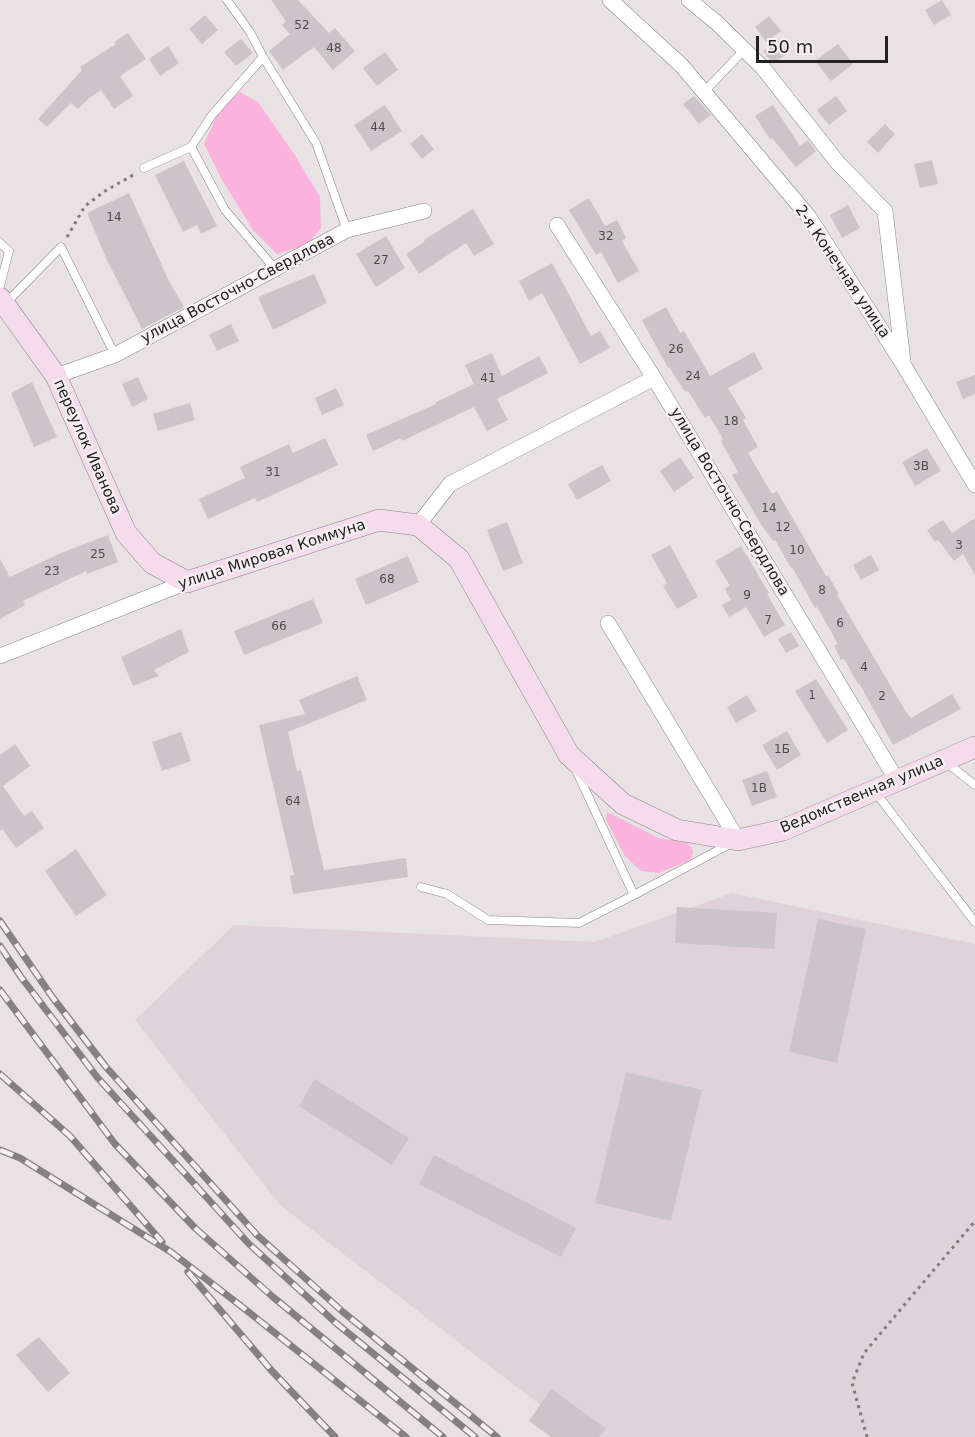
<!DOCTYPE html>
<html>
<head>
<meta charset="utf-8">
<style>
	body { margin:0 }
	#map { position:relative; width:975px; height:1437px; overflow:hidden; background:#e8e2e5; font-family:"DejaVu Sans",sans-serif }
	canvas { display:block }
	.scale { position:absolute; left:756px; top:36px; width:132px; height:27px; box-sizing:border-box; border:3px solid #232122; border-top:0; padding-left:8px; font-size:18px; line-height:21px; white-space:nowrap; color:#232122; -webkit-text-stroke:4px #f5eff2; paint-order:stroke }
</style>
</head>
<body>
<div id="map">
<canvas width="975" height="1437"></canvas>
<div class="scale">50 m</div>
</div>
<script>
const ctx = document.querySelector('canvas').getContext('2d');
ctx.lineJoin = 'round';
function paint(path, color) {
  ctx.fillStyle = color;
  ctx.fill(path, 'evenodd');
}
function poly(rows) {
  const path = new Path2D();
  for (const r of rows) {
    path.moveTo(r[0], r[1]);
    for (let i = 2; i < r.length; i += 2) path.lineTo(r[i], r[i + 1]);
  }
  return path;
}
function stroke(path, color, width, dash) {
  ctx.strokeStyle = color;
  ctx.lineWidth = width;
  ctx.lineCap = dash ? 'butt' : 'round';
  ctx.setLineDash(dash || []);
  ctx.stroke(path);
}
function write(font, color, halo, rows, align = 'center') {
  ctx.font = font + ' "DejaVu Sans",sans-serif';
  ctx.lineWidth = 4.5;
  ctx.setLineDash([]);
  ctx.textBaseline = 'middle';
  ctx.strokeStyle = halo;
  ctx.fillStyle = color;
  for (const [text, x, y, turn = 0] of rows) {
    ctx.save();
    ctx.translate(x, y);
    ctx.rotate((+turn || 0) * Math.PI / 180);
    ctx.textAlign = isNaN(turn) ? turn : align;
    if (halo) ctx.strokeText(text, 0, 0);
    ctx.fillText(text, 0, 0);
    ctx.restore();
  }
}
paint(poly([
	[732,893,975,944,975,1437,582,1437,281,1206,135,1020,234,925,595,942]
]), '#dfd2d9');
paint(poly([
	[240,92,258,102,294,154,320,197,321,228,307,245,277,254,253,230,221,178,204,144,220,108],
	[607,812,659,838,687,843,692,848,693,853,690,860,659,873,641,871,625,856,606,820]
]), '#fbb2dd');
paint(poly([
	[271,0,298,0,329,33,335,28,355,51,333,70,314,47,283,70,269,51,290,34,282,25,286,21],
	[942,0,951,15,934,25,925,10],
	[205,15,218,30,202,44,189,29],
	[769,16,781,31,766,42,755,27],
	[128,33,146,59,120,76,133,96,114,109,101,90,89,98,78,109,71,103,47,127,38,119,82,70,80,67,116,44,114,42],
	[241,39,253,53,236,66,224,52],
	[779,39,789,52,773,64,763,51],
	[838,44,853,64,831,81,815,61],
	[168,46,179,63,160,76,149,59],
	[385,52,398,70,377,86,363,68],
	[694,96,711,115,699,124,683,104],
	[836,96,847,111,829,125,817,110],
	[385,105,402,131,371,151,354,125],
	[773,105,800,146,808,140,816,151,796,167,772,138,770,139,755,116],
	[885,124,895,134,878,153,867,142],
	[422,134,434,149,422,159,410,144],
	[932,160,938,184,920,188,914,164],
	[184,161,217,226,201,234,197,225,183,232,155,175],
	[129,193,169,281,184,307,142,329,106,258,87,213],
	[589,198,605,226,617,220,626,238,622,241,639,271,618,283,601,252,596,255,569,210],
	[848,205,860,228,842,238,830,215],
	[473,209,494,244,474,256,466,243,419,274,406,254,425,241,424,240],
	[386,236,405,268,376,287,356,254],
	[552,263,591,336,600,331,610,348,580,364,542,293,529,301,519,281],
	[314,274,327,303,273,330,258,297],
	[666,307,680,333,684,331,710,376,754,352,763,369,728,388,746,418,743,420,758,447,748,453,772,494,777,491,826,576,828,575,839,594,837,595,906,712,911,718,952,694,961,709,893,745,859,683,858,684,844,659,841,660,834,646,838,644,817,607,815,608,792,567,791,568,775,540,773,541,762,526,732,475,738,472,721,441,723,439,709,415,705,418,688,391,685,392,669,367,668,368,642,320],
	[231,324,239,341,217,351,209,335],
	[492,353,502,376,539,356,548,373,497,399,508,420,487,431,474,407,402,441,401,438,373,451,366,435,436,404,436,402,474,384,465,365],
	[975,375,975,394,963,399,956,382],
	[138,377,148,399,132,407,122,384],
	[32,382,57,437,34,447,11,393],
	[336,388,344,405,322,415,315,398],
	[190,403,195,420,158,431,153,414],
	[325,438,338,465,257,502,255,498,208,519,199,499,245,478,240,467,289,444,293,453],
	[927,448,941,471,915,486,902,462],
	[680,457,694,478,674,492,660,471],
	[602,465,611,481,577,500,568,484],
	[975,518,975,575,963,554,954,561,938,540,935,542,927,530,943,520,952,533],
	[507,522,523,563,503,571,487,530],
	[108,535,118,562,87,574,86,571,23,601,25,605,0,619,0,559,10,577,61,553],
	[670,545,698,597,677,609,663,586,667,583,651,555],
	[741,546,769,593,767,594,785,625,764,637,746,607,729,617,722,605,731,600,725,589,730,586,715,561],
	[871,555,879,570,861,580,853,565],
	[408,556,419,582,366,605,355,579],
	[313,599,323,623,244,655,234,631],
	[181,629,189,652,154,670,159,676,133,686,121,657],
	[791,632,799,646,786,653,778,639],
	[357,676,367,700,288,732,297,771,301,770,324,870,406,858,408,877,293,894,290,876,294,875,259,725,305,714,299,700],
	[816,679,848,730,827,743,795,691],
	[747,695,757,711,736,723,727,707],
	[787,731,801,755,777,770,762,745],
	[181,732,191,761,162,771,152,742],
	[15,744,30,766,3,786,24,816,32,811,44,828,16,848,3,830,0,830,0,755],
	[767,771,777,797,752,806,742,780],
	[76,849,107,895,76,916,45,871],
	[677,907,777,913,774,949,675,943],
	[818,919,866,929,837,1063,789,1052],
	[626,1072,702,1090,671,1221,595,1203],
	[315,1079,409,1138,392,1165,299,1106],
	[434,1155,576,1228,561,1257,419,1184],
	[39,1337,70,1373,48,1392,16,1355],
	[551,1389,606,1428,599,1437,551,1437,529,1421]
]), '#cbc5c9');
const service = poly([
	[227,0,250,32,263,57],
	[704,92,744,50],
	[144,168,191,147],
	[0,243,9,251,0,286],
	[276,270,225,210,191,147,212,115,263,57,316,143,347,230],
	[6,303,61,247,115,355],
	[946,762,975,785],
	[876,793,975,922],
	[421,887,447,894,488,920,579,923,634,895,576,770],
	[634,895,730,844]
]);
const minor = poly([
	[610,0,682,66,809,217,903,364,975,485],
	[689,0,717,23,763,68,838,163,885,211,903,361],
	[557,225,654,378,898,782],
	[56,376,115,355,347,230,424,211],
	[418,525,450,484,654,378],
	[608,623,738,840],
	[0,656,187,582]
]);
const secondary = poly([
	[0,298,56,376,126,533,152,563,187,582,379,520,418,525,459,559,569,755,623,804,677,830,738,840,783,830,975,747]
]);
stroke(service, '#898487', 9);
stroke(minor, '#898487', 16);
stroke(secondary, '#898487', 22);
stroke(poly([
	[67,237,85,206,105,191,135,174],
	[867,1437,852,1383,864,1353,975,1221]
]), '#807c7e', 3, [3, 4.5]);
stroke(service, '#fff', 8);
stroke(minor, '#fff', 15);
stroke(secondary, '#f6dbec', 21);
const rail = poly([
	[0,921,53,998,106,1067,257,1235,343,1312,497,1437],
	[0,946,21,977,97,1077,249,1244,336,1323,475,1437],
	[0,990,115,1144,195,1228,273,1297,443,1437],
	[0,1074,70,1136,162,1242],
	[0,1150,20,1158,171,1252,241,1306,406,1437],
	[188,1272,271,1370,335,1437]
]);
stroke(rail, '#858183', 7);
stroke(rail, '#f5eff2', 4.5, [14]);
write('12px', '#4d4a4c', null, [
	["52",302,26],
	["48",334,49],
	["44",378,128],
	["14",114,218],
	["32",606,237],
	["27",381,261],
	["26",676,350],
	["24",693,377],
	["41",488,379],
	["18",731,422],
	["3В",921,467],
	["31",273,473],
	["14",769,509],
	["12",783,528],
	["3",959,546],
	["10",797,551],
	["25",98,555],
	["23",52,572],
	["68",387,580],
	["8",822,591],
	["9",747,596],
	["7",768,621],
	["6",840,624],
	["66",279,627],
	["4",864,668],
	["1",812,696],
	["2",882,697],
	["1Б",782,750],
	["1В",759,789],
	["64",293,802]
]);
write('15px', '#232122', '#f5eff2', [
	["2-я Конечная улица",842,272,56],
	["улица Восточно-Свердлова",238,289,-28],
	["переулок Иванова",87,447,66],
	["улица Восточно-Свердлова",729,502,59],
	["улица Мировая Коммуна",272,555,-18],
	["Ведомственная улица",862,795,-23]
]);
</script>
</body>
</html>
